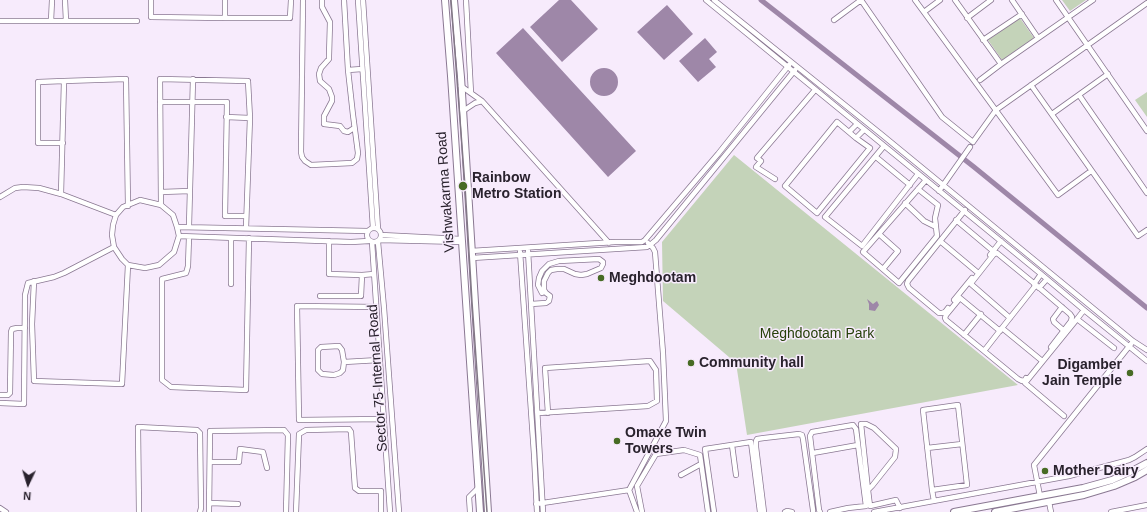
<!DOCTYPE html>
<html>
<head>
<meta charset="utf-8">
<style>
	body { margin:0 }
	#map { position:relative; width:1147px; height:512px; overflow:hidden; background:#f7ebfc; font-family:Arial,sans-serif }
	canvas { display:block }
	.north { position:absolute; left:8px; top:464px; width:40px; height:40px; -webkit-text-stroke:3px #f7ebfc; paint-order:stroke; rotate:184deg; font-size:11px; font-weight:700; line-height:16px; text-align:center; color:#29222d }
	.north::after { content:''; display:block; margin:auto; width:14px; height:18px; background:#29222d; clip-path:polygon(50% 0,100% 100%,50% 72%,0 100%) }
</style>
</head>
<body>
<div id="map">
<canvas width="1147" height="512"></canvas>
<div class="north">N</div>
</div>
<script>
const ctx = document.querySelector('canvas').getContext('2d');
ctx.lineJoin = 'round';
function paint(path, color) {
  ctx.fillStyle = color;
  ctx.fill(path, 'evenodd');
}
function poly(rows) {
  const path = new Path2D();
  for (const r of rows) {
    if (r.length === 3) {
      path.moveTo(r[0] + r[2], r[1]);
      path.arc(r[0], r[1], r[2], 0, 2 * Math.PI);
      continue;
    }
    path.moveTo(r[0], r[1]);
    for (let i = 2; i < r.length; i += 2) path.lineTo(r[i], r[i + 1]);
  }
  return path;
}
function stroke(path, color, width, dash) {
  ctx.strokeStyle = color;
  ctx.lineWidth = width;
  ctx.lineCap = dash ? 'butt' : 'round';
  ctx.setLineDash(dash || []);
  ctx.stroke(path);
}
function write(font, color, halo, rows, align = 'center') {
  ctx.font = font + ' Arial,sans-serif';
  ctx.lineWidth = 3;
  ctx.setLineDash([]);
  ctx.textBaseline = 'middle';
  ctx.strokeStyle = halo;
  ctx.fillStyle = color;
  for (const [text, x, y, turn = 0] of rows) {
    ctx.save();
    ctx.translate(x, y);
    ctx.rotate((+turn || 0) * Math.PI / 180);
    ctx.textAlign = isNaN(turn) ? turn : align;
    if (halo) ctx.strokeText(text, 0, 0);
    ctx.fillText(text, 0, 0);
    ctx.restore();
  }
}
paint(poly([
	[1062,0,1086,0,1070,11],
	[1020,18,1034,38,1002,60,988,40],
	[1147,92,1147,117,1135,100],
	[734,155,1018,385,747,435,736,363,663,301,662,242]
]), '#c4d3b9');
paint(poly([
	[559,0,571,0,598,29,562,62,530,27],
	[667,5,693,34,664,60,637,32],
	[523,28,636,151,608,177,496,53],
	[705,38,717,52,709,59,716,67,698,82,679,61],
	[604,82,14],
	[867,299,873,304,877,301,879,305,875,311,869,310,869,304]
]), '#9e87a8');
stroke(poly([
	[761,0,974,167,1147,308]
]), '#9e87a8', 5);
const street = poly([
	[65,0,66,21],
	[151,0,151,17,225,18],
	[225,0,225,18,290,18,291,0],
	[303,0,301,152,302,157,305,161,311,165,352,163,357,159,358,153,353,115,348,70,344,0],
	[322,0,322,7,330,22,329,56,329,59,321,68,319,74,320,81,329,89,332,97,332,101,324,116,324,124,340,126,344,131,348,132,354,128],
	[358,0,373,228],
	[363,0,378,229],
	[466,0,471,93],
	[706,0,1041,274,1084,310,1147,361],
	[714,0,881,134,1133,341,1147,350],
	[861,0,942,117,973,142,996,110,1147,3],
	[915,0,1058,195,1091,171],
	[955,0,1001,64],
	[1012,0,1038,38],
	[1056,0,1147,131],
	[924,12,940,0],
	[967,18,991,0],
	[834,20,861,0],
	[0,21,137,21],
	[51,21,52,0],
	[983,40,1022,14],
	[348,70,362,69],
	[980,80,1001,64,1093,0],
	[1031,85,1138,236,1147,230],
	[461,86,482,101,609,243],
	[1079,95,1147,193],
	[160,102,227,102,225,216,246,216],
	[463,111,475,103,482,101],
	[1052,114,1108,74],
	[226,117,250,118],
	[849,132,857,124],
	[856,138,837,122,785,186,817,213,870,148,856,138,864,130],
	[63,143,38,143,38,82,64,81],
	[884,146,825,217,862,246,918,174],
	[876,157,910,185],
	[775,179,756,167,761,161,757,158,815,90],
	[918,189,938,205,935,218,937,236,899,283,863,252,926,180],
	[939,191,970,147],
	[161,192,190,191],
	[61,194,64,81,126,79,128,206],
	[0,197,15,188,23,187,39,188,61,194,116,215],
	[140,200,161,205,173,215,177,227,179,236,174,252,159,265,145,268,128,265,122,259,114,247,112,235,113,225,116,215,123,207,140,200],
	[905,203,924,221,936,227],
	[161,205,160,79,248,81,250,118,246,228],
	[956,220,993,251],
	[189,226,193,79],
	[177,227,368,231],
	[374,235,7],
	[879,234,898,251,883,269],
	[381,235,461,239],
	[179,236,351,242,369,241],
	[189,237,188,266,187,270,186,273,162,279,162,380,171,387,246,390,249,238],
	[380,240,462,242],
	[940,241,977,272],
	[372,242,390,512],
	[378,242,384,308,399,512],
	[471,251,615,242,642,242,645,240,718,154,789,65],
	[528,251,543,512],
	[520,252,534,454,537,512],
	[990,255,1001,241],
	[472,258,647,247,650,245,656,240,795,70],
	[362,275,374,274],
	[34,281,32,324,34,381,122,384,128,265],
	[231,284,231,238],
	[1034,284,1041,274],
	[1036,285,1070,314,1072,317,1071,321,1051,347],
	[1039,288,1047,279],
	[320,296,361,296,362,275,329,274,329,241],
	[954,300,972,278],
	[531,304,546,303,549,301,550,296,546,293,544,290,544,281,548,273,551,270,557,269,564,269,575,274,581,275,587,274,601,268,603,264,603,262,599,259,559,261,549,264,542,271,539,278,538,285,542,293],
	[376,307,297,306,299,420,383,419],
	[1062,307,1053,319,1054,322,1063,330],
	[948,308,945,312,942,313,939,313,909,288,907,284,908,281,965,210],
	[1077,319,1084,310],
	[1002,328,1041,360],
	[1000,331,960,298,946,315,945,318,946,320,984,351,1002,328,1036,285,997,253,994,254,972,282,971,284,1010,318],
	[964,335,981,314],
	[984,351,1018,379,1022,381,1025,380,1026,378],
	[344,362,342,350,339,346,321,347,318,350,318,370,322,374,334,375,340,373,343,370,344,362,379,360],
	[0,395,8,395,10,393,11,332,12,329,17,328,25,328],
	[0,403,24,404,25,295,28,283,54,277,64,273,114,247],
	[538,413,648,406,657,401,656,370,650,361,545,368,548,413],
	[1064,416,1025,383,1077,319,1114,348],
	[732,445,736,475],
	[927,448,962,444],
	[813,453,858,445],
	[210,462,239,462,240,449,263,452,267,468],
	[681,475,701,464],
	[629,490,637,512],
	[868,490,872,486,895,457,896,449,874,428,866,424,861,424,868,490,870,506,896,500,900,508],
	[932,490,967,485,958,405,923,410,932,490,934,501],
	[1040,496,1034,465,1131,344],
	[1049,502,1051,512],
	[210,503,238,504],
	[536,504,629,490,666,421,663,353,655,252,653,248,648,243],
	[0,508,6,512],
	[139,512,138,427,197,430,200,433,201,508,200,512],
	[209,512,210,431,284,430,288,435,286,512],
	[296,512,299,434,306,430,349,429,351,432,355,488,359,491,381,491,381,512],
	[470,512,469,497,478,488],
	[642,512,637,486,656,454,684,450,700,455,708,512],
	[714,512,705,449,751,442,760,512],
	[764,512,756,447,756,441,757,439,764,438,799,434,802,435,803,439,813,510,813,512],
	[785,512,787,511,792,512],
	[820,512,819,510,810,436,812,432,853,425,856,429,866,506,848,508,830,512],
	[874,512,1069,476,1129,460,1135,457,1147,449],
	[1111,512,1147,505]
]);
const secondary = poly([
	[445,0,451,76,480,512],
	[454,0,461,77,488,512],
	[954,512,1083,488,1112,480,1132,471,1147,463],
	[995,512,1084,495,1114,486,1135,477,1147,470]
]);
stroke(street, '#8a7892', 6);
stroke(secondary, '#8a7892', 8);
stroke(street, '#fff', 4.5);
stroke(secondary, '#fff', 6);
stroke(poly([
	[451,0,465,186,472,302,487,512]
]), '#827886', 1.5);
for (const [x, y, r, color] of [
	[463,186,5,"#476b24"],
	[601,278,4,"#476b24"],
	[691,363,4,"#476b24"],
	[1130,373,4,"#476b24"],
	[617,441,4,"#476b24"],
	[1045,471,4,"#476b24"]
]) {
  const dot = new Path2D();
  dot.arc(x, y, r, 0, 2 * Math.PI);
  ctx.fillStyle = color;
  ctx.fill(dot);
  stroke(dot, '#f7ebfc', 1.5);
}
write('bold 14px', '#29222d', '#f7ebfc', [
	["Rainbow",472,178],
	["Metro Station",472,194],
	["Meghdootam",609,278],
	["Community hall",699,363],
	["Digamber",1122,365,"right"],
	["Jain Temple",1122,381,"right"],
	["Omaxe Twin",625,433],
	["Towers",625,449],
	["Mother Dairy",1053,471]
], 'left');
write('14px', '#29222d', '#f7ebfc', [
	["Vishwakarma Road",446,192,-94],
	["Sector 75 Internal Road",378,378,-94]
]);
write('14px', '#26400a', '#f7ebfc', [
	["Meghdootam Park",817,334]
]);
</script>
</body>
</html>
